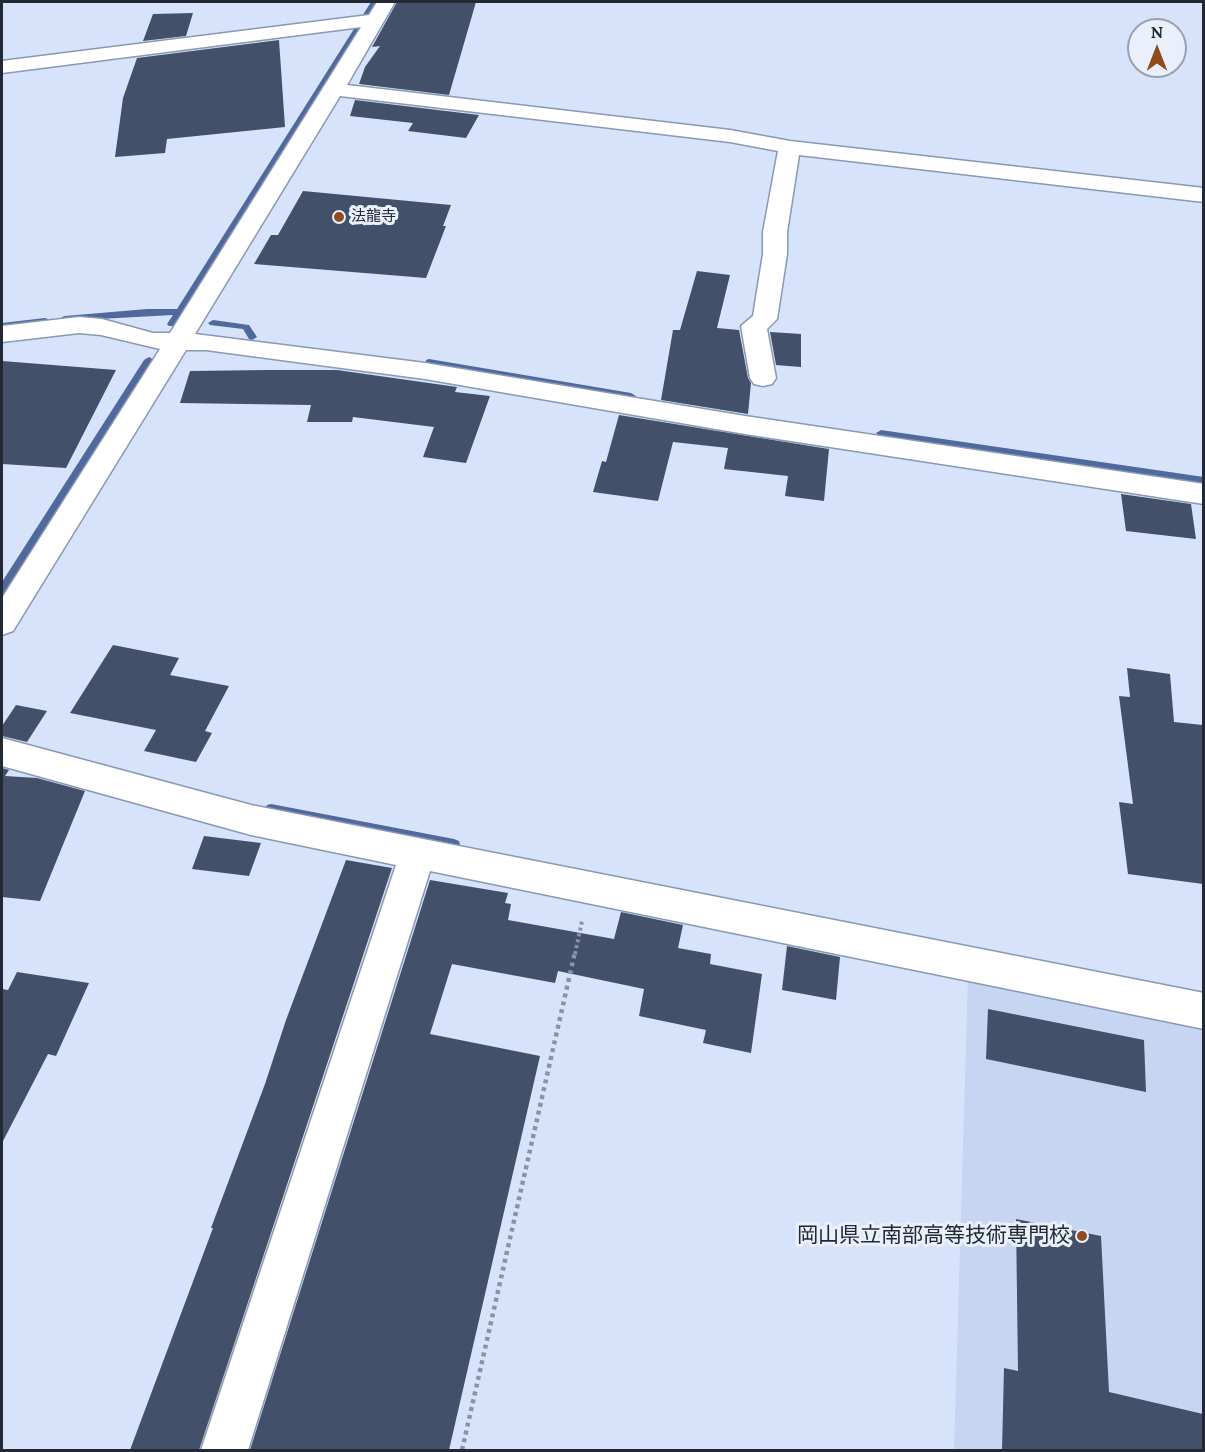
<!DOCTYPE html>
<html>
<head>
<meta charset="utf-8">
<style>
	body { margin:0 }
	#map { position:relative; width:1205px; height:1452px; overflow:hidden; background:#d6e3fb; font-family:Lora,serif }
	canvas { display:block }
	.frame { position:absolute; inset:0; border:3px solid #232934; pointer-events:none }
	.north { position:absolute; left:1127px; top:18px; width:60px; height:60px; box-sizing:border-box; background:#e9f0fc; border:2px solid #9aa0ac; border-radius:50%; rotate:0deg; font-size:16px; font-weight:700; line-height:24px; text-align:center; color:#232934 }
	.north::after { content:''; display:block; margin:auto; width:21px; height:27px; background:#8f4c1d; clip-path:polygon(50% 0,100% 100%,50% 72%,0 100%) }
</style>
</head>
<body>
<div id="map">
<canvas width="1205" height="1452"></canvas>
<div class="frame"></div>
<div class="north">N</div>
</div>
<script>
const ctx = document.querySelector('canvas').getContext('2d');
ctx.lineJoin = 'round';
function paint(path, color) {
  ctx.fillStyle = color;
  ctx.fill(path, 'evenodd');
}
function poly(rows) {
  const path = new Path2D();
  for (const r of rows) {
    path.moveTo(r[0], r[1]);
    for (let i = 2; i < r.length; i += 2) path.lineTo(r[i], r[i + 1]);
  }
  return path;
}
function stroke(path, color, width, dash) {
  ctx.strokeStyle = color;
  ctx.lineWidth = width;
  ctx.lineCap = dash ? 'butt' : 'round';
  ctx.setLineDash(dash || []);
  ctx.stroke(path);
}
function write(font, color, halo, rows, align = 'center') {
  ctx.font = font + ' Lora,"Noto Sans JP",serif';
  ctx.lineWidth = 6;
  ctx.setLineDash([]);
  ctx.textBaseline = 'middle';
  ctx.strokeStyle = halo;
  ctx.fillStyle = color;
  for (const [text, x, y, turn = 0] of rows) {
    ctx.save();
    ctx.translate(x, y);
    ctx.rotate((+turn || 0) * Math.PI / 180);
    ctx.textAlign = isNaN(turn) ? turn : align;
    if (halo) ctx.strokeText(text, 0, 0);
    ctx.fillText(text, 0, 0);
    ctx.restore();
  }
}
paint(poly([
	[968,975,1203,1022,1203,1450,954,1450]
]), '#c6d6f2');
paint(poly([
	[371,2,377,2,175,326,169,326,167,324,173,315,62,321,62,317,65,316,147,309,177,309,371,2],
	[45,318,48,319,48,323,2,329,2,323,45,318],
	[213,320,249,325,257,337,252,340,249,339,243,329,210,325,208,323,213,320],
	[149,357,154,360,6,593,2,594,2,582,144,360,149,357],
	[429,359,631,393,636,396,631,399,426,364,426,360,429,359],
	[881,430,1204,477,1204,484,878,435,876,433,881,430],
	[271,804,454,839,459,841,460,845,459,849,454,851,271,814,267,813,265,809,267,805,271,804]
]), '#4f699c');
paint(poly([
	[397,2,476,2,449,95,359,84,365,67,380,46,372,47],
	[193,13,186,36,143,41,153,14],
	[279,40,285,127,167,139,165,153,115,157,123,98,137,58],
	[355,100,479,115,466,138,408,131,413,123,350,116],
	[303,191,451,205,443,226,446,226,426,278,254,264,271,235,278,235],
	[697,271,730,275,717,328,739,330,748,378,751,383,748,414,661,400,673,330,680,330],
	[770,332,801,334,801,367,776,365],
	[2,361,116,370,66,468,2,464],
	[267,370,337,370,457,387,455,392,490,396,466,463,423,457,434,427,353,417,352,422,307,422,311,405,180,403,190,371],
	[619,415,829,449,824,501,785,496,788,476,724,469,728,448,673,442,658,501,593,492,602,461,606,462],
	[1121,494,1191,504,1196,539,1126,531],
	[113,645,179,658,170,675,229,686,205,731,212,733,196,762,144,751,156,730,70,713],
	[1127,668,1170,674,1174,722,1203,725,1203,884,1128,874,1119,802,1133,804,1119,696,1130,697],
	[16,705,47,711,27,742,2,736,2,726],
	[2,768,9,770,5,776,37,778,85,791,40,901,2,897],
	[204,836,261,843,249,876,192,869],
	[346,860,392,868,199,1450,130,1450,213,1228,211,1228,265,1084,286,1020],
	[430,880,508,893,505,903,511,904,508,920,614,939,621,912,683,925,678,948,711,954,710,964,762,974,751,1053,703,1043,706,1030,639,1016,644,989,558,971,555,983,452,964,430,1034,540,1056,449,1450,250,1450],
	[787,946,840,957,836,1000,782,990],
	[17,972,89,983,56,1056,48,1054,2,1143,2,989,8,990],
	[988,1009,1144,1040,1146,1092,986,1059],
	[1016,1219,1101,1236,1109,1392,1203,1414,1203,1450,1002,1450,1004,1368,1018,1371]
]), '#425069');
const minor = poly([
	[377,2,395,2,347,85,730,130,790,141,1204,188,1204,202,799,155,787,232,787,254,777,319,767,329,776,378,772,384,763,386,754,384,750,378,741,326,753,316,763,254,763,232,778,151,730,142,340,96,195,334,425,363,745,416,1204,484,1204,504,745,434,425,379,206,350,186,350,13,631,2,635,2,598,160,349,101,335,79,333,2,342,2,326,79,317,102,319,153,333,170,333,361,27,2,73,2,61,369,15,377,2],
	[2,738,251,805,1204,993,1204,1029,430,871,248,1450,201,1450,396,865,251,835,2,766,2,738]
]);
stroke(minor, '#8998b4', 3);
stroke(poly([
	[575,954,582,921]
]), '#8993a5', 4, [3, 3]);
stroke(poly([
	[462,1450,575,952]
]), '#8993a5', 4.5, [4, 4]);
paint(minor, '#fff');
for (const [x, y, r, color] of [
	[339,217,6,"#8f4c1d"],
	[1082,1236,6,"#8f4c1d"]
]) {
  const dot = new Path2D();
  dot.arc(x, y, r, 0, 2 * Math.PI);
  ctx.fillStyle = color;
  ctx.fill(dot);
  stroke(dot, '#e9f0fc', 2);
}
write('15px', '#232934', '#e9f0fc', [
	["法龍寺",351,217]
], 'left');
write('21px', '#232934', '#e9f0fc', [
	["岡山県立南部高等技術専門校",1070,1236]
], 'right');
</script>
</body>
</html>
